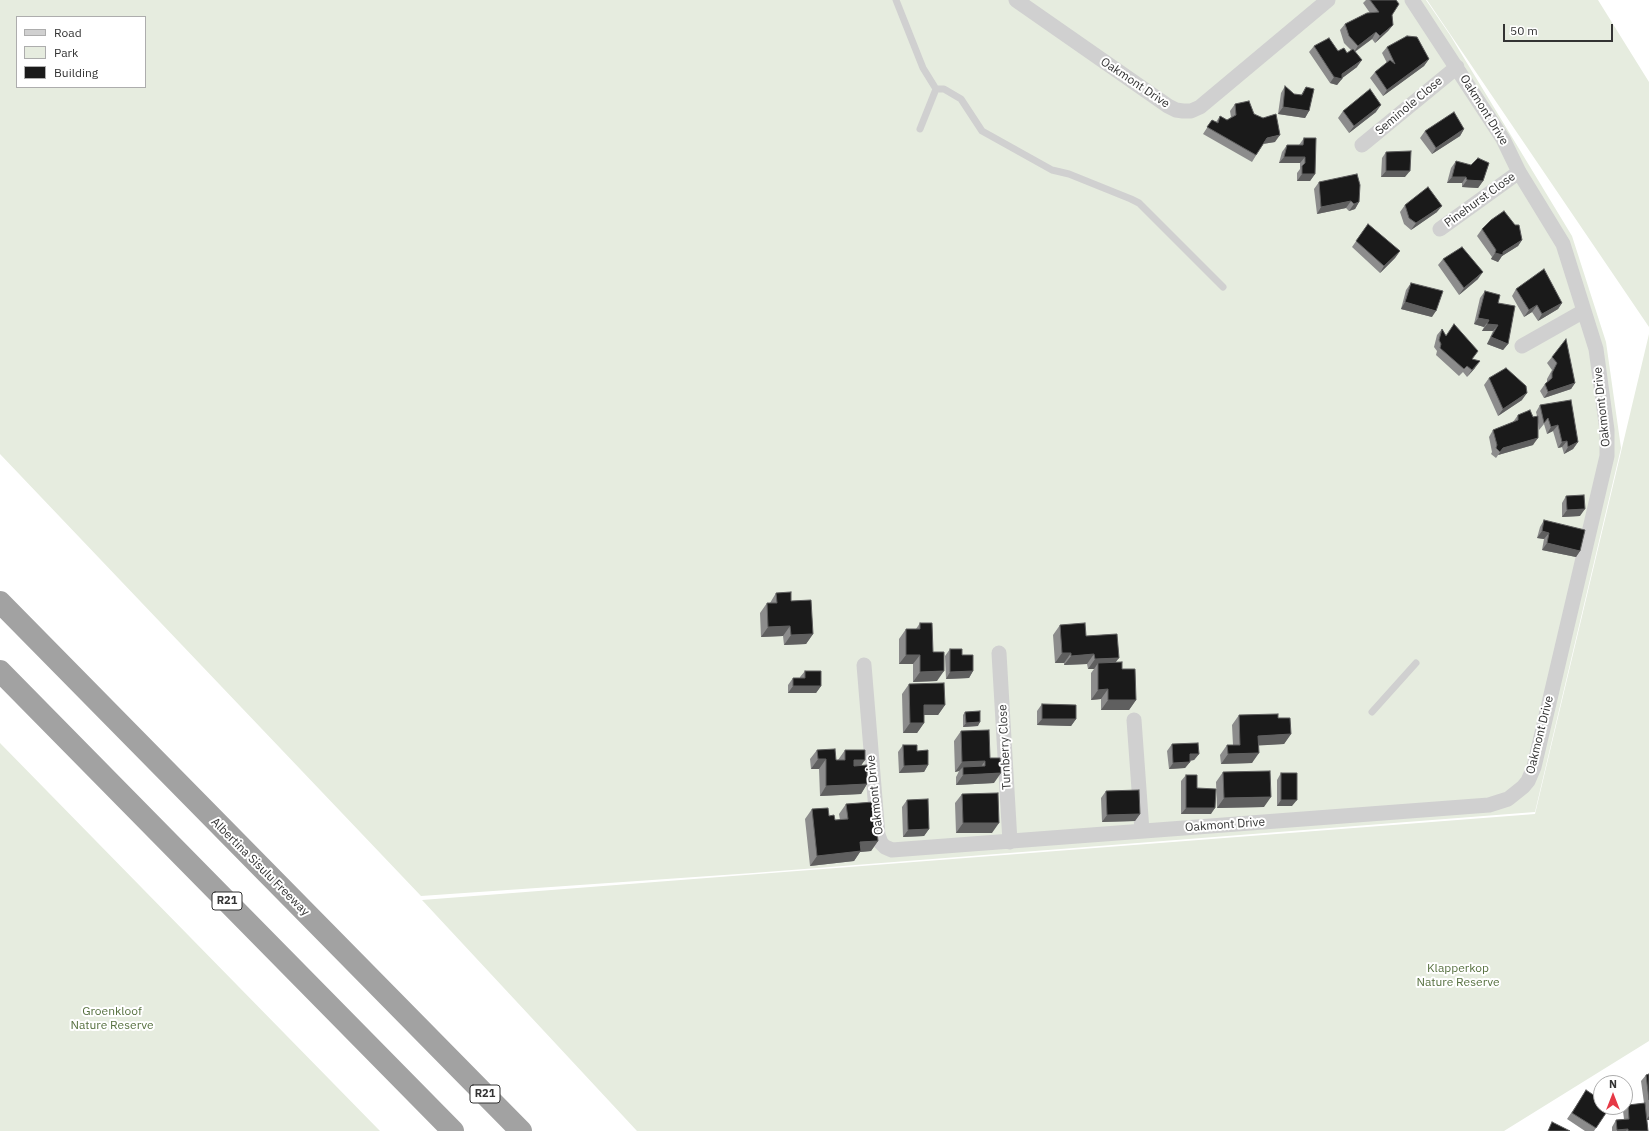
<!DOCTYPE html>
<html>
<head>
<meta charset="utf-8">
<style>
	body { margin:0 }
	#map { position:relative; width:1649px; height:1131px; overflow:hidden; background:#fff; font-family:"IBM Plex Sans",sans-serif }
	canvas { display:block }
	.legend { position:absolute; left:16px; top:16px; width:130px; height:72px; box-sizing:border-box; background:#fff; border:1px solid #adadad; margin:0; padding:5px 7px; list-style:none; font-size:12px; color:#333 }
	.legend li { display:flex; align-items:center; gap:8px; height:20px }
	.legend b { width:20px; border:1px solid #adadad }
	.north { position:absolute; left:1593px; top:1075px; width:40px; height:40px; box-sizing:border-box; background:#fff; border:1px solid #adadad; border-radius:50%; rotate:0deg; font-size:11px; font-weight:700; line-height:16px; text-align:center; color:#333 }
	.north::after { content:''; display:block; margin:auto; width:14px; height:18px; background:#e63946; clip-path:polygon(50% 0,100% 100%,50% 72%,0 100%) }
	.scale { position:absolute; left:1503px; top:24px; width:110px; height:18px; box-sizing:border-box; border:2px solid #333; border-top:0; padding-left:5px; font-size:12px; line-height:14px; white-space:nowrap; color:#333; -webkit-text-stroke:3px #fff; paint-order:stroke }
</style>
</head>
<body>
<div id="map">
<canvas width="1649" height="1131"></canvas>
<ul class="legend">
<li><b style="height:5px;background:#d0d0d0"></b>Road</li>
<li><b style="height:11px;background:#e6ecdf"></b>Park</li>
<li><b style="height:11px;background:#1a1a1a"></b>Building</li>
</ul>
<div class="north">N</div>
<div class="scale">50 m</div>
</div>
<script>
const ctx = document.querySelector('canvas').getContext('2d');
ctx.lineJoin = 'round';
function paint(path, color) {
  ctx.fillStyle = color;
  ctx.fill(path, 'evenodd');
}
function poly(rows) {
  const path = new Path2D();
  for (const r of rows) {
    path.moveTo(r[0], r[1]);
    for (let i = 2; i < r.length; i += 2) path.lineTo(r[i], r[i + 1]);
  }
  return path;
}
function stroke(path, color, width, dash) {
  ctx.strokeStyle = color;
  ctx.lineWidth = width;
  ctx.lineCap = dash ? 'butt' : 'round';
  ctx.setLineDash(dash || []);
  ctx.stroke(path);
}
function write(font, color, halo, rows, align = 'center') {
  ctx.font = font + ' "IBM Plex Sans",sans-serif';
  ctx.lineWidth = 4;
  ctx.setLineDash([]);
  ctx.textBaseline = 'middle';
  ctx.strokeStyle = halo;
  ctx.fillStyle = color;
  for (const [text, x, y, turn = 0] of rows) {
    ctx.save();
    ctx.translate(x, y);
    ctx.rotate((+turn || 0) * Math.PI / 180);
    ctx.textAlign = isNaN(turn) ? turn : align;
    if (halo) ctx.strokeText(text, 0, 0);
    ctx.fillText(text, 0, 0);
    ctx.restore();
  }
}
paint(poly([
	[0,0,1426,0,1450,35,1572,236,1606,342,1621,448,1535,812,753,873,421,896,0,454],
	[17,17,145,17,145,87,17,87],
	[1427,0,1598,0,1649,82,1649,327],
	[1649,334,1649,1041,1504,1131,637,1131,422,900,1535,814],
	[0,743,380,1131,0,1131]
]), '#e6ecdf');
stroke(poly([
	[896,0,923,68,936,89,920,129],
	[936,89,944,89,961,99,982,131,991,136,1052,170,1069,174,1131,199,1139,203,1223,287],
	[1372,712,1416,663]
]), '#d0d0d0', 7);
stroke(poly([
	[1016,0,1168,106,1176,110,1183,111,1191,111,1200,107,1328,0],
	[1362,145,1457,67],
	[1440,229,1519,172],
	[1522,346,1584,311],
	[999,653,1010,842],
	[864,665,878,835,881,843,885,847,892,850,1489,805,1508,799,1523,787,1528,781,1534,767,1607,456,1607,430,1596,349,1563,244,1519,172,1503,139,1412,0],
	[1134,720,1142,831]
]), '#d0d0d0', 15);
stroke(poly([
	[0,602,521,1131],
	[0,671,453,1131]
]), '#a2a2a2', 22);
paint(poly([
	[1366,0,1396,0,1392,15,1393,25,1388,31,1375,43,1372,39,1355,52,1357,67,1342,78,1337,85,1330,83,1309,52,1314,46,1347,53,1351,50,1344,43,1340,30,1345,24,1370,13,1363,3],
	[1387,47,1429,59,1424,66,1383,96,1370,78,1375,72,1387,63,1382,53],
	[1285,86,1294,94,1301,95,1306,87,1309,111,1305,118,1278,114,1281,93],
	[1235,104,1254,114,1275,142,1263,144,1252,162,1203,134,1212,120,1216,122,1220,116,1227,120,1231,117,1230,111],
	[1343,111,1376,112,1349,133,1338,118],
	[1464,129,1460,136,1432,154,1420,138,1425,131],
	[1304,138,1315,174,1310,181,1297,181,1297,173,1300,169,1300,163,1279,163,1282,152,1287,145,1299,145],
	[1386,152,1405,177,1381,177,1382,158],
	[1456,161,1483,181,1478,188,1462,187,1462,183,1447,183,1451,168],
	[1319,182,1359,202,1355,209,1349,211,1346,208,1317,214,1314,189],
	[1405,205,1437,212,1411,230,1404,224,1400,212],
	[1368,224,1400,251,1395,258,1380,273,1352,247],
	[1482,229,1522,240,1518,246,1502,256,1498,262,1491,259,1492,257,1477,236],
	[1443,259,1478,279,1459,295,1438,265],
	[1411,283,1432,317,1401,309,1406,290],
	[1516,289,1562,303,1558,309,1538,321,1532,312,1524,317,1512,296],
	[1485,291,1498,303,1508,344,1503,350,1487,344,1493,331,1482,331,1484,327,1474,324,1480,298],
	[1442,329,1446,336,1473,359,1475,368,1467,377,1463,372,1459,376,1436,355,1437,351,1434,347,1437,335],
	[1552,357,1575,383,1571,389,1544,398,1540,391,1545,384,1547,382,1547,379,1552,370,1547,363],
	[1489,378,1522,400,1498,416,1484,385],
	[1540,405,1578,442,1573,449,1564,454,1562,447,1558,448,1553,431,1547,434,1544,424,1539,430,1538,422,1533,445,1498,455,1496,458,1491,454,1492,452,1489,437,1493,430,1513,422,1518,415,1533,417,1537,416,1536,412],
	[1566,496,1580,516,1562,517,1562,503],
	[1544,520,1580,551,1576,557,1542,550,1544,539,1537,538,1540,527],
	[776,593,791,601,813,634,806,644,784,645,783,636,761,637,760,613,767,603,770,603],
	[920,623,933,652,937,681,913,682,913,664,899,664,899,639,906,629,916,629],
	[1060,625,1086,636,1122,669,1136,700,1129,710,1101,710,1101,699,1091,700,1091,673,1094,669,1088,669,1087,664,1064,665,1064,663,1055,663,1053,635],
	[950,649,962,655,973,671,969,678,946,679,945,656],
	[805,671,821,686,816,693,788,693,788,685,793,678,800,678,800,677],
	[909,684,945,705,938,715,924,715,924,723,917,733,903,733,902,694],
	[1042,704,1076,719,1071,726,1037,725,1037,711],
	[965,712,978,726,963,727,963,715],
	[1239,715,1278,718,1291,734,1284,744,1258,745,1252,763,1221,764,1220,755,1227,745,1233,745,1232,725],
	[961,731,990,758,994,783,956,785,956,777,959,771,955,772,954,741],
	[1172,744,1199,754,1194,760,1190,761,1190,762,1185,768,1169,769,1167,751],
	[903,745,917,751,928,765,924,772,899,773,898,752],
	[817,750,836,760,838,760,845,750,861,765,867,784,861,794,820,796,819,769,811,769,810,759],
	[1223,772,1264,807,1217,808,1216,782],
	[1281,773,1292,806,1277,806,1277,780],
	[1186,775,1211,814,1181,814,1181,781],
	[1106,791,1140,814,1135,821,1102,822,1101,798],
	[962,794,992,833,956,833,955,803],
	[907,800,929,829,924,836,903,837,902,807],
	[846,804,878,841,871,851,860,852,854,861,810,866,805,819,812,809,829,816,835,820,840,820,839,814],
	[1649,1074,1649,1120,1647,1120,1648,1131,1612,1131,1612,1127,1616,1120,1624,1119,1623,1111,1628,1105,1644,1103,1641,1081,1646,1075],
	[1582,1097,1610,1107,1594,1131,1585,1131,1567,1119]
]), '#8c8c8c');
paint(poly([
	[1393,25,1388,31,1375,43,1380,36],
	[1376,32,1372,39,1354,52,1358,46],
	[1429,59,1424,66,1383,96,1387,90],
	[1362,60,1357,67,1341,79,1342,79,1337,85,1330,83,1334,77,1342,74],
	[1381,105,1376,112,1349,133,1354,126],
	[1283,107,1309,111,1305,118,1278,114],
	[1464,129,1460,136,1432,154,1436,148],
	[1280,135,1275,142,1262,144,1267,138],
	[1284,157,1305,157,1300,163,1279,163],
	[1386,171,1410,171,1405,177,1381,177],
	[1302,174,1315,174,1310,181,1297,181],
	[1452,177,1466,177,1462,183,1447,183],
	[1467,180,1483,181,1478,188,1462,187],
	[1351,201,1346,208,1317,214,1321,207],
	[1359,202,1355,209,1349,211,1354,204],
	[1442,206,1437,212,1411,230,1416,223],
	[1522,240,1518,246,1502,256,1498,262,1491,259,1495,253,1503,252],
	[1400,251,1395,258,1380,273,1384,266],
	[1483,272,1478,279,1459,295,1464,288],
	[1405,302,1436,311,1432,317,1401,309],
	[1562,303,1558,309,1538,321,1542,314],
	[1537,305,1532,312,1524,317,1529,310],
	[1478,318,1489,320,1484,327,1474,324],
	[1487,324,1498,325,1493,331,1482,331],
	[1491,337,1508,344,1503,350,1487,344],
	[1480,361,1475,368,1467,377,1472,370],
	[1575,383,1571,389,1544,398,1548,392],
	[1527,393,1522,400,1498,416,1503,409],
	[1558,425,1553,431,1547,434,1551,427],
	[1538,438,1533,445,1498,455,1496,458,1503,448],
	[1567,441,1562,447,1558,448,1562,442],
	[1578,442,1573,449,1564,454,1568,447],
	[1585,509,1580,516,1562,517,1567,510],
	[1542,531,1549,533,1544,539,1537,538],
	[1547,543,1580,551,1576,557,1542,550],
	[790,626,783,636,761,637,768,627],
	[813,634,806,644,784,645,791,635],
	[1062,653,1071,653,1064,663,1055,663],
	[1094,654,1087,664,1064,665,1071,656],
	[906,655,920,655,913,664,899,664],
	[1119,658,1112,667,1098,663,1094,669,1088,669,1095,659],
	[944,671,937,681,913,682,920,672],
	[973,671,969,678,946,679,950,672],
	[793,686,821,686,816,693,788,693],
	[1108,689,1101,699,1091,700,1098,690],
	[1108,700,1136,700,1129,710,1101,710],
	[924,705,945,705,938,715,917,715],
	[1042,719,1076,719,1071,726,1037,725],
	[980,722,978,726,963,727,966,723],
	[910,723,924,723,917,733,903,733],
	[1291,734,1284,744,1251,746,1258,736],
	[1259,753,1252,763,1221,764,1228,754],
	[1190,754,1199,754,1194,760,1185,761],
	[818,759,826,759,819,769,811,769],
	[854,760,865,760,858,770,847,770],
	[985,761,978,771,963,767,959,771,955,772,962,762],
	[1190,762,1185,768,1169,769,1173,763],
	[928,765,924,772,899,773,904,766],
	[1001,773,994,783,956,785,963,775],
	[867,784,861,794,820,796,826,786],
	[1271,797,1264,807,1217,808,1224,798],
	[1281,800,1297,800,1292,806,1277,806],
	[1186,808,1215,808,1211,814,1181,814],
	[1140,814,1135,821,1102,822,1107,815],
	[963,823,999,823,992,833,956,833],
	[929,829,924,836,903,837,908,830],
	[878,841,871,851,860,852,854,861,810,866,817,856,860,842],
	[1649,1116,1649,1120,1646,1120],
	[1628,1129,1626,1131,1617,1131,1617,1130]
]), '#5f5f5f');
const building = poly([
	[1370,0,1396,0,1399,4,1392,15,1393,25,1380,36,1376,32,1358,46,1349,36,1345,24,1367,13,1379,12,1370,0],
	[1407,36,1417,37,1429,59,1387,90,1375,72,1390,60,1395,64,1387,47,1407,36],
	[1329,38,1338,51,1344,48,1347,53,1353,49,1362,60,1342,74,1342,79,1334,77,1314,46,1329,38],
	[1285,86,1294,94,1302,95,1306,87,1314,89,1309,111,1283,107,1285,86],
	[1370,89,1381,105,1354,126,1343,111,1370,89],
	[1249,101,1254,114,1263,118,1276,114,1280,135,1267,138,1256,155,1207,127,1212,120,1218,123,1220,116,1227,120,1236,115,1235,104,1249,101],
	[1454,112,1464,129,1436,148,1425,131,1454,112],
	[1304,138,1316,138,1315,174,1302,174,1302,166,1305,163,1305,157,1284,157,1287,145,1303,145,1304,138],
	[1411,151,1410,171,1386,171,1386,152,1411,151],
	[1478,158,1489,163,1483,181,1467,180,1466,177,1452,177,1456,161,1471,165,1478,158],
	[1357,174,1360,185,1359,202,1354,204,1351,201,1321,207,1319,182,1357,174],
	[1428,187,1442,206,1416,223,1409,218,1405,205,1428,187],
	[1504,211,1515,225,1519,225,1522,240,1503,252,1503,255,1495,253,1496,250,1482,229,1491,220,1504,211],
	[1368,224,1400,251,1384,266,1356,241,1368,224],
	[1462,247,1483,272,1464,288,1443,259,1462,247],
	[1544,269,1562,303,1542,314,1537,305,1529,310,1516,289,1544,269],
	[1411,283,1443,291,1436,311,1405,302,1411,283],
	[1485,291,1500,295,1498,303,1515,306,1508,344,1491,337,1498,325,1487,324,1489,320,1478,318,1485,291],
	[1454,324,1478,351,1472,359,1480,361,1472,370,1467,366,1464,369,1440,348,1441,344,1439,340,1442,329,1446,336,1454,324],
	[1566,339,1575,383,1548,392,1545,384,1552,378,1552,373,1557,363,1552,357,1566,339],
	[1506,368,1526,386,1527,393,1503,409,1489,378,1506,368],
	[1571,400,1578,442,1568,447,1567,441,1562,442,1558,425,1551,427,1548,418,1544,423,1540,405,1571,400],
	[1530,410,1533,417,1538,416,1538,438,1503,448,1500,452,1496,448,1497,445,1493,430,1518,420,1518,415,1530,410],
	[1584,495,1585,509,1567,510,1566,496,1584,495],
	[1544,520,1585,530,1580,551,1547,543,1549,533,1542,531,1544,520],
	[791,592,791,601,811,600,813,634,791,635,790,626,768,627,767,603,777,603,776,593,791,592],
	[920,623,932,623,933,652,944,652,944,671,920,672,920,655,906,655,906,629,920,629,920,623],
	[1085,623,1086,636,1117,634,1119,658,1095,659,1094,654,1071,656,1071,653,1062,653,1060,625,1085,623],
	[950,649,962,649,962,655,973,655,973,671,950,672,950,649],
	[1122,662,1122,669,1135,669,1136,700,1108,700,1108,689,1098,690,1098,663,1122,662],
	[805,671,821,671,821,686,793,686,793,678,805,678,805,671],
	[944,683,945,705,924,705,924,723,910,723,909,684,944,683],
	[1042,704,1076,705,1076,719,1042,719,1042,704],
	[980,711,980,722,966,723,965,712,980,711],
	[1278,714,1278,718,1290,718,1291,734,1258,736,1259,753,1228,754,1227,745,1240,745,1239,715,1278,714],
	[989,730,990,758,1000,758,1001,773,963,775,963,767,985,766,985,761,962,762,961,731,989,730],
	[1198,743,1199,754,1190,754,1190,762,1173,763,1172,744,1198,743],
	[903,745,917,745,917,751,928,750,928,765,904,766,903,745],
	[835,749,836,760,845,760,845,750,865,750,865,760,854,760,854,766,867,765,867,784,826,786,826,759,818,759,817,750,835,749],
	[1270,771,1271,797,1224,798,1223,772,1270,771],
	[1281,773,1297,773,1297,800,1281,800,1281,773],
	[1186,775,1197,775,1197,788,1216,789,1215,808,1186,808,1186,775],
	[1139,790,1140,814,1107,815,1106,791,1139,790],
	[998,793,999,823,963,823,962,794,998,793],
	[928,799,929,829,908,830,907,800,928,799],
	[874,802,878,841,860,842,861,851,817,856,812,809,828,808,829,816,834,815,835,820,848,819,846,804,874,802],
	[1649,1074,1649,1100,1646,1075,1649,1074],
	[1586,1090,1601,1100,1601,1107,1610,1107,1596,1128,1572,1113,1586,1090],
	[1645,1103,1648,1131,1628,1131,1628,1129,1617,1130,1616,1120,1629,1119,1628,1105,1645,1103],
	[1552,1122,1570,1131,1548,1131,1552,1122]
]);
paint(building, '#1a1a1a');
stroke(building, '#5f5f5f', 1);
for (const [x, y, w] of [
	[227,901,30],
	[485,1094,30]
]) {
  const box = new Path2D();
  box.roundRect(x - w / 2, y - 9, w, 18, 3);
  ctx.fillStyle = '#fff';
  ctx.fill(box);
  stroke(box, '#333', 1);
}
write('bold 11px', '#333', null, [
	["R21",227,901],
	["R21",485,1094]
]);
write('12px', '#333', '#fff', [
	["Oakmont Drive",1135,83,34],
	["Seminole Close",1409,106,-40],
	["Oakmont Drive",1484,110,58],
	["Pinehurst Close",1480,200,-36],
	["Oakmont Drive",1602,407,-96],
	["Oakmont Drive",1540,735,-76],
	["Turnberry Close",1005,747,-93],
	["Oakmont Drive",875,795,-96],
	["Oakmont Drive",1225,825,-4],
	["Albertina Sisulu Freeway",260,867,45]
]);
write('12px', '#56703f', '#fff', [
	["Klapperkop",1458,969],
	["Nature Reserve",1458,983],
	["Groenkloof",112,1012],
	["Nature Reserve",112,1026]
]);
</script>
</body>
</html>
